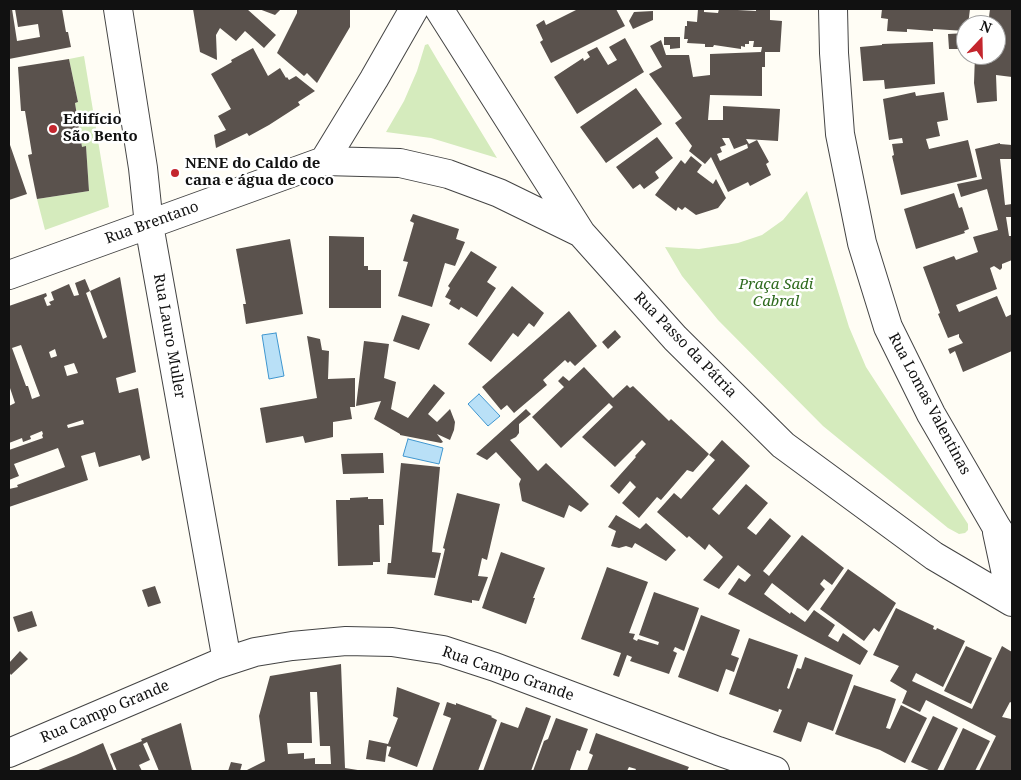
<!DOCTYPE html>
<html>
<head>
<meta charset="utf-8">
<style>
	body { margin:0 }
	#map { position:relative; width:1021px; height:780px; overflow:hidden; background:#fffdf5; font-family:"Noto Serif",serif }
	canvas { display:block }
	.frame { position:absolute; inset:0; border:10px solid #111; pointer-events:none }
	.north { position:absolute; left:956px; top:15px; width:50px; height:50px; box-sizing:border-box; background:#fff; border:1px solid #a0a0a0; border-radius:50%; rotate:21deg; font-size:14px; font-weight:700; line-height:20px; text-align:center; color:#111 }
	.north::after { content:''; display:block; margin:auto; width:18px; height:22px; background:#c4262e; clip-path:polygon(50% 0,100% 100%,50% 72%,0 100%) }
</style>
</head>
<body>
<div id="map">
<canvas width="1021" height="780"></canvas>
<div class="frame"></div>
<div class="north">N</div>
</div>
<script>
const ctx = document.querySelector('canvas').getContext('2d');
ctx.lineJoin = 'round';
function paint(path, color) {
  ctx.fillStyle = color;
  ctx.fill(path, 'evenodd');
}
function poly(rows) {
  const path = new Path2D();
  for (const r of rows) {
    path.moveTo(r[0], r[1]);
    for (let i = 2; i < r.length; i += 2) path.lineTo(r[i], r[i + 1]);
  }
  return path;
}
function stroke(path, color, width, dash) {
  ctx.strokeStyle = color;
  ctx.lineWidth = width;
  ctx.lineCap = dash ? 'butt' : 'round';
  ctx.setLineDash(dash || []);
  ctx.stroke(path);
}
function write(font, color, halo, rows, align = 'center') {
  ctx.font = font + ' "Noto Serif",serif';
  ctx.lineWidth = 5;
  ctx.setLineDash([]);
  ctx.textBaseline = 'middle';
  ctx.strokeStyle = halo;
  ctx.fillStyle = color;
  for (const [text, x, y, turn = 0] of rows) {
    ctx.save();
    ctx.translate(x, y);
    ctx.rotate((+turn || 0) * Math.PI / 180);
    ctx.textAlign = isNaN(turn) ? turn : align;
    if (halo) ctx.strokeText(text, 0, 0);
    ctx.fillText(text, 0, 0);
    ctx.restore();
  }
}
paint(poly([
	[428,44,438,61,497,158,431,138,386,132,404,101,417,71,425,45],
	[84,56,109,207,45,230,37,199,89,191,86,147,82,147,75,103,78,102,69,59],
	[807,191,849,327,866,367,968,524,968,530,965,533,959,534,948,528,823,426,718,320,682,276,665,247,699,249,738,243,762,235,783,220]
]), '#d5ebbd');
const water = poly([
	[276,333,284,376,269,379,262,335,276,333],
	[479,394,500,416,488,426,468,404,479,394],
	[408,439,443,448,439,464,403,456,408,439]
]);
paint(water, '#b9e0f7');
stroke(water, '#3f96cf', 1);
paint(poly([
	[12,9,17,41,40,37,38,24,18,27,15,9,62,9,66,32,68,32,71,47,9,59,9,10],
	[193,9,247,9,276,35,264,48,245,31,236,41,220,28,216,35,217,60,200,52],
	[259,9,281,9,275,15],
	[297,9,350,9,350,27,317,83,307,73,304,76,277,53,297,13],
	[578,9,616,9,625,26,551,63,540,42,543,40,536,25,544,20,546,25],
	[698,9,704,10,704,12,718,13,719,9,756,11,756,9,770,9,770,20,782,21,780,52,765,52,765,67,762,67,762,96,710,95,708,120,723,120,723,106,780,109,778,141,746,139,749,144,757,140,769,162,766,164,771,175,750,186,748,182,728,192,711,157,705,164,689,151,692,146,675,123,682,118,649,74,662,67,650,46,661,40,666,55,689,55,693,77,710,75,710,54,761,52,762,47,753,47,754,41,749,41,749,44,745,44,745,47,741,46,741,49,714,45,713,47,705,47,705,44,687,43,688,39,684,39,685,26,687,26,687,21,697,22],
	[722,138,729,138,734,149,747,144,748,148,720,161,717,154,722,152,720,147,726,145],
	[882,9,970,9,968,25,966,25,966,31,933,29,933,31,907,29,907,32,887,31,888,19,881,18],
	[990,9,1012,9,1012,77,996,75,997,101,977,103,974,83,975,55,988,55,988,62,992,62,992,55,996,55,996,52,999,52,1000,48,996,48,996,25,988,25],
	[653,11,653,20,633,29,629,21,634,12],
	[966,33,966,49,949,49,948,34],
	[664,37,680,37,680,48,670,49,670,45,664,45],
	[625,38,644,72,577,114,554,77,583,58,584,61,590,57,587,52,597,47,608,65,617,60,609,47],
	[933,42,935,84,885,89,884,80,863,81,860,47,882,45,882,44],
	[253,48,268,76,280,68,286,78,287,77,289,80,296,76,315,91,298,102,300,105,269,125,249,136,247,133,216,148,214,135,226,130,218,116,231,109,211,74,232,62,231,60],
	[69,59,78,102,75,103,82,147,86,146,89,191,37,199,28,155,32,154,25,111,21,111,18,67],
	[636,88,662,124,606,163,580,127],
	[915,92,916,96,944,92,948,120,937,122,940,136,926,139,929,149,968,140,977,177,901,195,892,156,894,155,892,144,903,143,902,138,889,140,883,99],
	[657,137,673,158,655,172,659,178,644,189,640,184,633,189,616,167],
	[9,142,27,194,9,200],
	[1000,143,1000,144,1012,145,1012,159,1000,159,1005,205,1012,204,1012,217,1006,217,1009,236,1012,236,1012,260,1002,264,1002,268,1000,270,994,266,990,268,997,289,956,305,959,312,997,296,1006,317,1012,314,1012,351,963,372,955,351,950,354,948,349,963,343,959,337,959,334,948,338,938,314,940,313,923,267,954,256,956,260,978,252,973,237,998,230,987,189,961,197,957,184,982,179,975,149],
	[691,156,702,165,697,172,713,184,716,179,726,198,718,208,696,215,685,207,682,210,678,207,676,211,655,195,681,160,685,164],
	[954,193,959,208,962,207,969,229,964,231,965,233,916,249,904,209],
	[413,214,459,229,456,239,465,242,455,266,445,263,432,307,398,296,408,262,403,261,414,223,410,221],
	[329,236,364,237,364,266,368,266,368,270,381,270,381,308,329,308],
	[290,239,303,314,246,324,243,304,246,304,236,249],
	[471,251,497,267,487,282,496,288,477,317,461,307,459,310,449,304,451,300,445,297,450,288,448,286],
	[120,277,136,372,116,378,119,393,138,388,150,458,142,461,140,455,99,467,95,452,81,456,88,480,9,507,9,489,18,487,17,485,65,467,58,448,14,464,19,476,9,480,9,450,43,438,42,435,43,434,42,431,30,436,31,439,23,442,22,438,9,443,9,406,15,403,9,385,9,306,46,293,47,296,44,298,47,306,51,305,49,302,54,300,51,292,69,284,74,296,79,295,75,283,85,279,90,291],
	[90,291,107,337,103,339,86,293],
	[21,345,40,396,32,399,28,386,26,386,12,348],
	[55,349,57,356,51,358,49,352],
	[74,363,78,373,67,376,64,366],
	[83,420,84,424,68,428,67,425],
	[512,286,544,313,534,327,529,323,518,337,513,333,491,362,468,344],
	[569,311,597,346,575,366,570,361,568,363,565,360,543,380,547,385,514,413,507,405,501,410,482,387],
	[402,315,430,324,419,350,393,341],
	[615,330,621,337,608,349,602,342],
	[307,336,320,339,322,350,329,351,328,379,355,378,355,407,350,407,352,419,333,422,333,437,305,443,303,436,266,443,260,408,317,398],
	[364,341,389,344,384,378,396,382,391,409,408,418,434,384,445,393,428,414,437,422,450,409,455,422,454,430,450,440,437,434,443,442,441,443,400,435,400,434,374,419,381,401,356,406],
	[584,367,613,398,627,385,630,388,633,386,669,421,671,419,709,454,693,472,687,470,661,500,657,497,639,518,622,503,636,487,630,481,619,494,610,486,636,457,635,456,646,444,642,440,615,467,582,437,613,407,609,403,561,448,532,417,564,387,558,381,563,376,569,381],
	[526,409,531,414,519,424,519,433,516,437,510,440,538,471,546,463,589,504,581,512,569,505,564,518,522,501,519,484,521,479,496,452,487,460,476,454],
	[722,440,750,466,712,509,719,515,746,484,768,503,747,528,756,535,770,518,791,536,763,571,769,576,802,535,844,568,832,585,824,579,820,584,825,589,808,611,772,583,764,594,790,614,791,612,805,622,814,610,835,625,828,636,838,642,843,633,868,651,860,665,728,594,739,578,745,582,751,575,738,565,719,589,703,580,723,557,709,544,705,550,689,536,687,538,657,512,674,493,681,499,715,460,709,455],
	[383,453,384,473,343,474,341,454],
	[401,463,440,467,432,552,441,553,435,578,387,574,388,563,391,563],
	[457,493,500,504,487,560,482,558,478,576,488,577,479,601,472,600,472,603,434,595,445,549,443,548],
	[368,497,368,499,383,499,384,525,379,525,380,562,373,562,373,565,338,566,336,500,350,500,350,498],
	[616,515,640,529,646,523,676,550,666,561,635,543,632,548,626,546,619,548,611,546,616,531,608,527],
	[501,552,545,568,533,598,535,598,526,624,482,608],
	[607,567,648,582,629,633,635,634,633,639,637,641,638,639,658,645,659,642,639,635,654,592,699,608,684,651,675,647,673,651,677,653,669,674,630,661,632,657,627,655,619,677,613,675,621,653,581,639],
	[848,569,896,603,879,632,874,628,864,641,820,609],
	[155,586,161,603,148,607,142,590],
	[896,608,934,626,933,629,936,630,937,628,965,641,943,687,916,673,912,681,972,709,1002,646,1012,652,1012,703,1010,702,1002,717,1011,719,1012,716,1012,771,979,771,996,736,926,700,920,712,902,703,907,691,890,681,899,666,873,655],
	[32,611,37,626,18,632,13,617],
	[701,615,740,630,731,655,739,658,734,672,726,669,718,692,678,677],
	[749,638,798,655,787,688,789,689,797,668,801,669,805,657,853,675,833,731,808,722,801,742,773,732,782,710,779,709,778,712,729,694],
	[966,646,992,658,971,704,944,691],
	[20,651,28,659,11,675,9,672,9,663],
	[341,664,345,768,364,771,245,771,265,761,259,716,270,676],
	[310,692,317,692,320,746,330,746,331,764,315,764,315,758,304,759,304,753,288,754,287,743,312,743],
	[854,685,896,699,886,728,890,729,901,705,927,718,905,763,880,750,835,734],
	[397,687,440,703,417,767,388,756,391,747,387,746,385,762,366,759,369,740,388,744,398,718,393,716],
	[447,702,456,705,456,703,492,716,491,717,497,720,478,771,432,771,451,718,443,715],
	[526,707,551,716,531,771,483,771,501,722,518,728],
	[933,716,958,728,937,771,931,771,911,762],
	[556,718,588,729,580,751,577,750,570,770,574,771,533,771,544,741,548,739],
	[181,723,192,771,159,771,147,742,143,744,150,760,139,765,142,771,117,771,110,754,142,741,141,739],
	[963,728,990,741,975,771,943,771],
	[596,733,689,767,687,771,635,771,636,769,629,767,627,771,587,771,593,755,589,753],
	[103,743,114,771,36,771,76,755],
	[231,762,242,764,240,771,228,771]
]), '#5a524d');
const minor = poly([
	[118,9,143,168,149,225,227,661],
	[439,9,581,233,675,338,783,445,934,556,1012,602],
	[833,9,834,53,840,134,862,243,888,327,931,414,997,528,1012,551],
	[324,161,374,79,414,9],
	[9,275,324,161,400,163,448,174,499,193,581,233],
	[997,532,1012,602],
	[9,753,215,665,255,652,292,646,346,641,392,642,443,650,495,667,718,751,775,771]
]);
stroke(minor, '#444', 30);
stroke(minor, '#fff', 28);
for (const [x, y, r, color] of [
	[53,129,5,"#c4262e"],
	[175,173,5,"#c4262e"]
]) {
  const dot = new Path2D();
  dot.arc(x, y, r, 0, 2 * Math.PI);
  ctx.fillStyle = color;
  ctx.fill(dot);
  stroke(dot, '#fff', 2);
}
write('bold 15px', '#111', '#fff', [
	["Edifício",63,120],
	["São Bento",63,137],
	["NENE do Caldo de",185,164],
	["cana e água de coco",185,181]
], 'left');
write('15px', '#111', '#fff', [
	["Rua Brentano",152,223,-20],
	["Rua Lauro Muller",169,336,80],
	["Rua Passo da Pátria",685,345,46],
	["Rua Lomas Valentinas",929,404,62],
	["Rua Campo Grande",508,674,19],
	["Rua Campo Grande",105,712,-23]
]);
write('italic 15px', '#2f6b1f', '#fff', [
	["Praça Sadi",776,285],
	["Cabral",776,302]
]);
</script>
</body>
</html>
